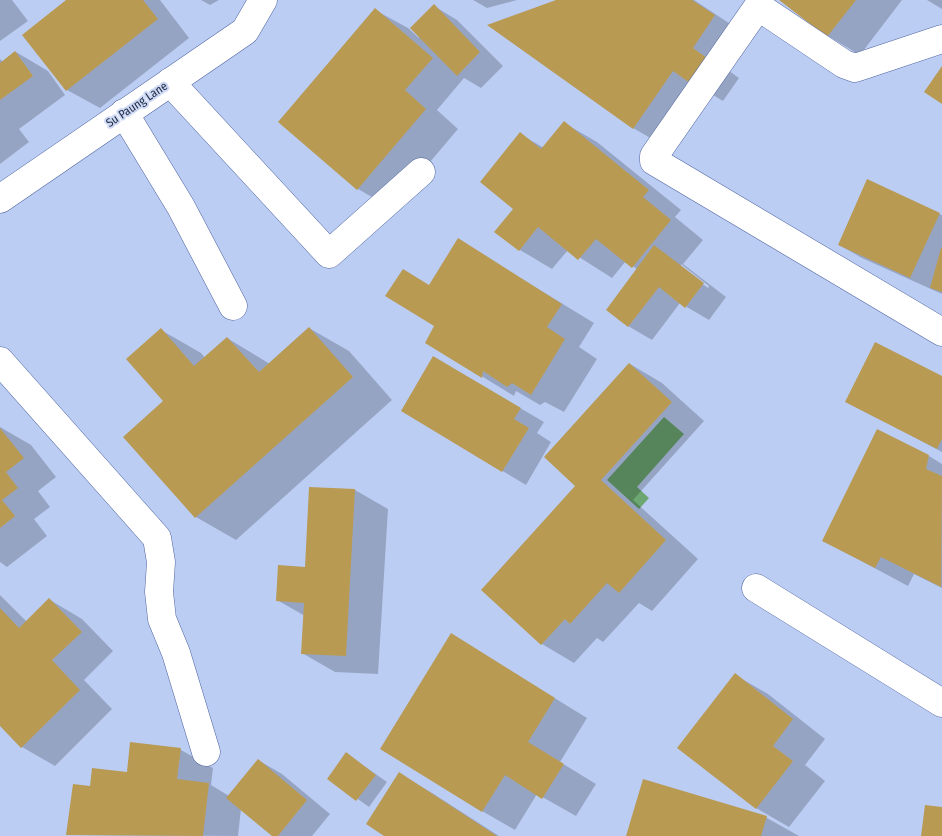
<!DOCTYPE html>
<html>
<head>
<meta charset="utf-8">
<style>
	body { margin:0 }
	canvas { display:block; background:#bccdf4 }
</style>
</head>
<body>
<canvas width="942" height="836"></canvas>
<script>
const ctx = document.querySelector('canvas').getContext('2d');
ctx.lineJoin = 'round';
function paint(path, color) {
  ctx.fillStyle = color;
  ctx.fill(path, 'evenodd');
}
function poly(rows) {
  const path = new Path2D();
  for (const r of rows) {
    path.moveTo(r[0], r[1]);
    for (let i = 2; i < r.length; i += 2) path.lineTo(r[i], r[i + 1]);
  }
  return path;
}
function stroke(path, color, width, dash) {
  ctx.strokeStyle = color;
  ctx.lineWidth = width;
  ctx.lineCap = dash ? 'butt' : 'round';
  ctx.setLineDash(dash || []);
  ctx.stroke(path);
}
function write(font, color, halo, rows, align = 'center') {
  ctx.font = font + ' "Fira Sans Condensed",sans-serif';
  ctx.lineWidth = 4;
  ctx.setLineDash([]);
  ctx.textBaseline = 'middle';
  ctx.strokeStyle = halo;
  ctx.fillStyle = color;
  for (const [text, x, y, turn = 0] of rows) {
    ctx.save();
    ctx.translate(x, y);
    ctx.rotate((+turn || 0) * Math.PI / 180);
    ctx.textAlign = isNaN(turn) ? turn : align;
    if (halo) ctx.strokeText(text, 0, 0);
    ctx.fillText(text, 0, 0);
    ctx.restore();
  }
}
paint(poly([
	[664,417,684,434,637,487,649,498,639,509,607,480]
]), '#6ca772');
paint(poly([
	[0,0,12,0,28,21,0,41],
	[68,0,160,0,189,38,100,108,67,90],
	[201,0,219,0,210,5],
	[473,0,517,0,487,8],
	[560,0,694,0,747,35,725,68,739,78,723,101,705,90,666,147,633,128],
	[781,0,902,0,860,55,828,36],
	[942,0,942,9,927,0],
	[434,6,457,20,503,66,481,88,464,78,437,110,458,129,391,208,358,189,280,122,375,10,408,28,419,38],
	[16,52,48,71,65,95,19,129,29,142,0,164,0,59,3,62],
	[564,123,597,142,681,210,675,217,703,240,683,264,726,297,709,320,680,303,652,340,628,326,638,270,626,261,612,278,568,250,552,269,520,250,515,209,520,134,544,148],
	[681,264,709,286,708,288,681,268],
	[939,214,942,215,942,294,862,258,839,245],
	[458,240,594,323,579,347,597,359,564,412,545,402,540,405,516,391,514,396,426,342,436,326,430,286],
	[309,328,349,351,392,400,236,540,196,517,125,437,165,402,161,330,201,353,205,358,227,338,270,364],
	[630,364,662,383,704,421,633,500,698,559,652,611,639,603,603,642,597,638,574,663,542,644,577,486],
	[457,371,544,422,537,433,551,442,526,485,402,411],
	[942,378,942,452,846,401],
	[0,427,31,445,56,477,38,491,50,507,34,519,47,536,7,567,0,562],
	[929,456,942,464,942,588,914,574,908,586,824,541],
	[310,488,355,490,388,509,378,674,335,672,302,653,305,616,277,600,306,568],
	[0,595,27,622,50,600,82,619,113,651,84,680,112,709,55,766,22,747,0,724],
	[452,635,587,718,560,762,596,784,576,816,537,794,515,830,482,811],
	[735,675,768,694,825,739,805,765,825,781,789,827,756,808],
	[181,750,213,768,211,785,229,796,258,760,282,774,330,814,312,836,273,836,241,809,238,836,67,835,91,788,128,774],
	[347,754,387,782,369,807,328,778],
	[400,774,432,793,499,836,386,836],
	[644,781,767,818,799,836,627,836]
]), '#0003');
paint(poly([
	[66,0,143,0,158,19,66,91,22,35],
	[556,0,692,0,715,15,693,48,707,58,690,83,673,71,633,129,487,25],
	[779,0,856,0,827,37],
	[434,4,480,52,457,76,410,28],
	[375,8,433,58,405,90,426,109,357,190,278,122],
	[15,51,33,76,0,100,0,63],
	[942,66,942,104,924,92],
	[564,121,649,190,643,197,671,220,632,268,596,239,578,260,538,227,519,251,494,232,513,209,480,182,520,132,541,149],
	[867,179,940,213,910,278,838,245],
	[458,238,562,304,547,327,565,339,531,395,512,383,507,387,483,371,482,378,425,343,434,326,385,296,403,269,429,285],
	[654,245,704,283,685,308,659,287,628,327,606,310],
	[941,248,942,248,942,292,930,288],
	[309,327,353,377,195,518,123,437,163,401,126,359,161,328,194,366,227,337,259,372],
	[875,342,942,376,942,439,937,449,845,402],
	[433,356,521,408,514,419,529,428,502,472,401,411],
	[629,363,672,402,601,480,666,540,619,593,607,583,570,624,565,619,541,645,481,590,575,486,544,457],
	[0,428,24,458,6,472,18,488,2,500,15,516,0,528],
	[877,429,929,455,926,469,942,476,941,587,881,557,875,568,822,541],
	[309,487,355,489,346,656,301,654,304,603,276,601,278,565,305,567],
	[49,598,82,632,52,660,80,690,21,748,0,726,0,608,19,628],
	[451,633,555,698,528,742,564,764,542,799,505,775,482,812,380,749],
	[735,673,793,719,773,746,793,761,756,809,677,748],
	[130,742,181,748,177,779,209,783,203,836,66,835,73,784,90,786,92,768,127,772],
	[346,752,376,775,356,801,327,779],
	[258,759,307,800,278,836,272,836,226,798],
	[399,772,497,836,384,836,366,824],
	[643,779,767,816,761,836,626,836],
	[925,805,942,807,942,836,921,836]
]), '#b89a53');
const minor = poly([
	[942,39,855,68,844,64,762,9,757,8,654,156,654,161,942,332],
	[170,82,329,254,421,172],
	[124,113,181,207,233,306],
	[0,199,245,31,263,0],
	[0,361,157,538,161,562,159,592,162,619,176,653,206,752],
	[756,588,942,703]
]);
stroke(minor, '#4e649f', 29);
stroke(minor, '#fff', 28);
write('12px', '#242e48', '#cedaf5', [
	["Su Paung Lane",137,105,-34]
]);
</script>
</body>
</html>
